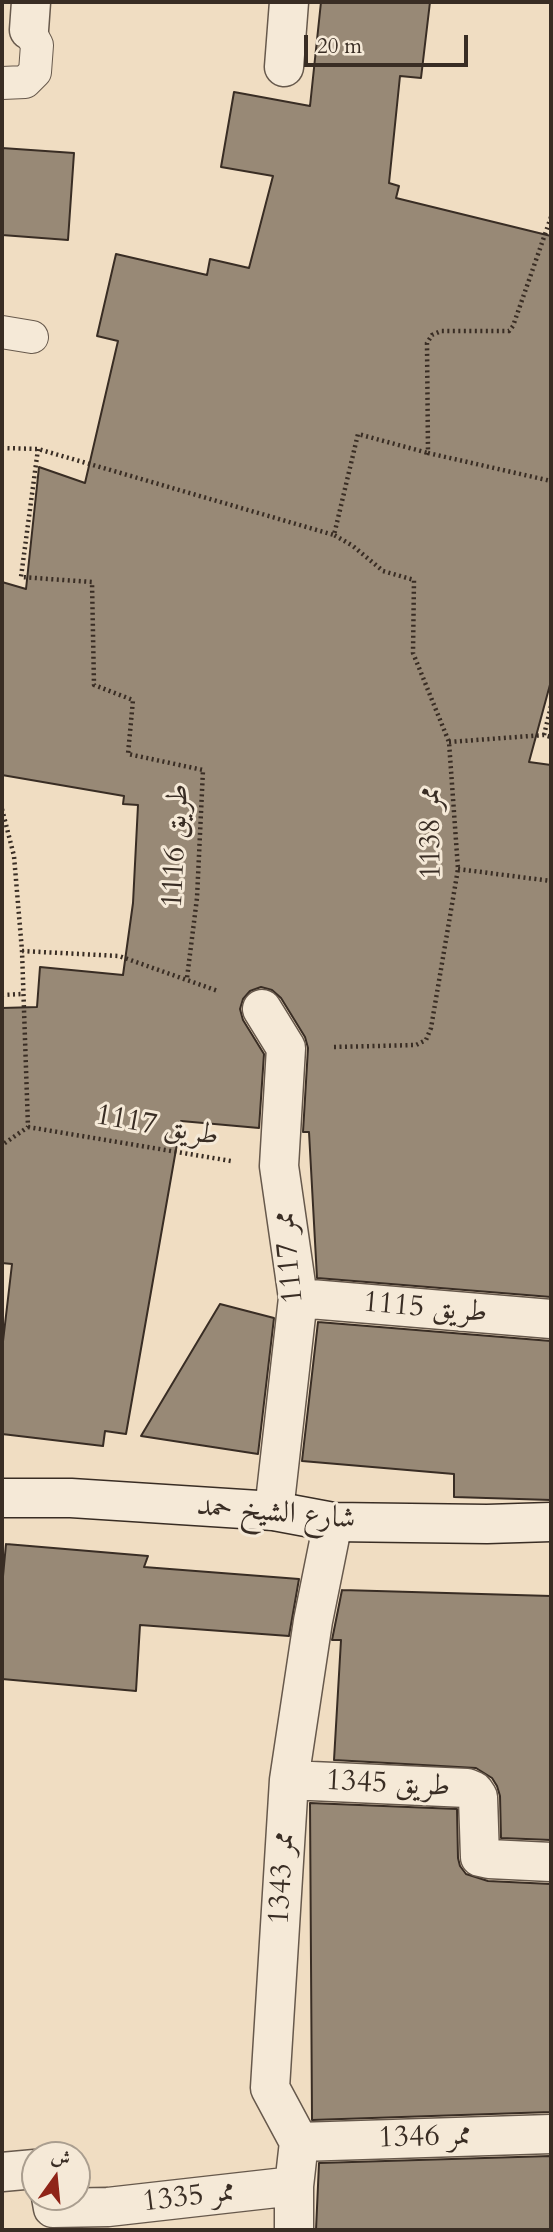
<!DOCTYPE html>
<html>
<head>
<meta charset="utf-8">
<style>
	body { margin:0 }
	#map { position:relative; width:553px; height:2232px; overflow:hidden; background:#f0ddc2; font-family:Cardo,Amiri,serif }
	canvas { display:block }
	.frame { position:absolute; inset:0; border:4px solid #392d24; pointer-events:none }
	.north { position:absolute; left:21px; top:2141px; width:70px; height:70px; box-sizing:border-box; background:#f5e9d7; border:2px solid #aa9e8f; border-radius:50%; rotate:15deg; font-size:19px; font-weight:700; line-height:28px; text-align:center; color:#392d24 }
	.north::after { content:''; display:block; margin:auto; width:24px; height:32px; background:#8f2418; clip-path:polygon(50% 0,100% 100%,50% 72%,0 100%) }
	.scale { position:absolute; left:304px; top:35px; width:164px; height:32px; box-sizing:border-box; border:4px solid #392d24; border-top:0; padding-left:9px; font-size:21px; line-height:24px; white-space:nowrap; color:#392d24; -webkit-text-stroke:5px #f5e9d7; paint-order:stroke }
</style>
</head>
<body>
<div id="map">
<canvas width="553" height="2232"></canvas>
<div class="frame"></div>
<div class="north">ش</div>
<div class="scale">20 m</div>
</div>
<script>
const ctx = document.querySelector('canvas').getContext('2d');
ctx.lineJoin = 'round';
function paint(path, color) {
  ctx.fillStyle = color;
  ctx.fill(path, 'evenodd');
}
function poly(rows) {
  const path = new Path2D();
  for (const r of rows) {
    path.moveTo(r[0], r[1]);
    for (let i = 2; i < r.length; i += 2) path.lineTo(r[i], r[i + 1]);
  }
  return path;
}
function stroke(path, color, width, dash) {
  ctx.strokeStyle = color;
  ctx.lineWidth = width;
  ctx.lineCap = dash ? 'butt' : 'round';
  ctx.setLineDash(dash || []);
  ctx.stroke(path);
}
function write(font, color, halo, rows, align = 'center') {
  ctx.font = font + ' Cardo,Amiri,serif';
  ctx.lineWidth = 6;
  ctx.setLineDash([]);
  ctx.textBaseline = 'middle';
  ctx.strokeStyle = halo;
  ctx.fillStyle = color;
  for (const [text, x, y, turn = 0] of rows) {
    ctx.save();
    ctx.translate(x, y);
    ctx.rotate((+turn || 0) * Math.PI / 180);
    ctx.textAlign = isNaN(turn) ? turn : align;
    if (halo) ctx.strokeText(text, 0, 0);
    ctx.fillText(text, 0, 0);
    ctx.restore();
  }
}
const building = poly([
	[321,2,430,2,421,78,400,76,389,183,399,186,396,198,551,236,551,681,529,762,551,765,551,1297,317,1278,309,1132,303,1132,308,1048,305,1037,281,998,272,990,261,987,250,991,243,999,240,1009,243,1020,264,1054,259,1128,181,1121,126,1434,105,1431,103,1446,2,1434,2,1350,12,1264,2,1263,2,1008,37,1007,40,967,123,975,133,903,138,805,123,804,124,796,2,775,2,582,26,589,39,467,85,483,118,341,97,336,116,254,207,275,210,259,249,268,273,176,221,167,234,92,310,106,321,2],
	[2,148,74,153,68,240,2,235,2,148],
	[220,1304,274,1318,258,1454,141,1436,220,1304],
	[318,1322,551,1341,551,1500,454,1497,454,1474,302,1461,318,1322],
	[6,1544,148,1556,144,1567,299,1579,289,1636,140,1625,136,1691,2,1679,2,1587,6,1544],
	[342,1590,551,1596,551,1840,501,1838,500,1796,497,1786,492,1778,476,1768,334,1760,341,1640,332,1640,342,1590],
	[310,1803,457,1809,458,1858,460,1866,466,1874,488,1881,551,1884,551,2112,312,2120,310,1803],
	[551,2156,551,2230,316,2230,319,2163,551,2156]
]);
paint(building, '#988976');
stroke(building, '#392d24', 2);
const lane = poly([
	[2,83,25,82,35,72,37,45,29,30],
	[2,332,32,337]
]);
const street = poly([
	[29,30,31,2],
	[284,67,289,2],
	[262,1009,286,1048,279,1166,298,1298,274,1511],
	[298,1298,551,1319],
	[289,1780,467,1788,474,1791,478,1797,480,1857,489,1859,551,1862],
	[299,2142,551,2134],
	[2,2172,35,2169],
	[51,2197,53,2208,108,2207,294,2186],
	[294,2230,294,2186,299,2142,270,2088,289,1780,313,1621,333,1522]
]);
const secondary = poly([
	[2,1498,71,1498,274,1511,333,1522,487,1524,551,1522]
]);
stroke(lane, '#67594c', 34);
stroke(street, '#67594c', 41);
stroke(secondary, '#392d24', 41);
stroke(poly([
	[551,217,513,326,509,331,441,331,432,335,427,343,428,453,551,481],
	[2,448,38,449,334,535,358,434,428,453],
	[38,449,21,577,92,582,94,685,133,700,128,754,203,770,197,898,187,978],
	[544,735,551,706],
	[449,742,544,735,551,737],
	[2,809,14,856,22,951,28,1127,2,1145],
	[458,869,551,881],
	[22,951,119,956,218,991],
	[2,995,22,994],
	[334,1047,416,1045,426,1040,431,1028,458,869,449,742,413,653,414,580,383,571,353,546,334,535],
	[28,1127,231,1161]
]), '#392d24', 4.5, [2, 3.5]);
stroke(lane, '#f5e9d7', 32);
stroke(street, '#f5e9d7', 38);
stroke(secondary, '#f5e9d7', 38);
write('30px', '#392d24', '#f5e9d7', [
	["ممر 1138",432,833,-91],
	["طريق 1116",177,846,-87],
	["طريق 1117",157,1127,10],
	["ممر 1117",290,1257,-96],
	["طريق 1115",425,1309,5],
	["شارع الشيخ حمد",276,1514,5],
	["طريق 1345",388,1785,3],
	["ممر 1343",283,1878,-87],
	["ممر 1346",425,2138,-2],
	["ممر 1335",189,2198,-7]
]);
</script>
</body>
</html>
